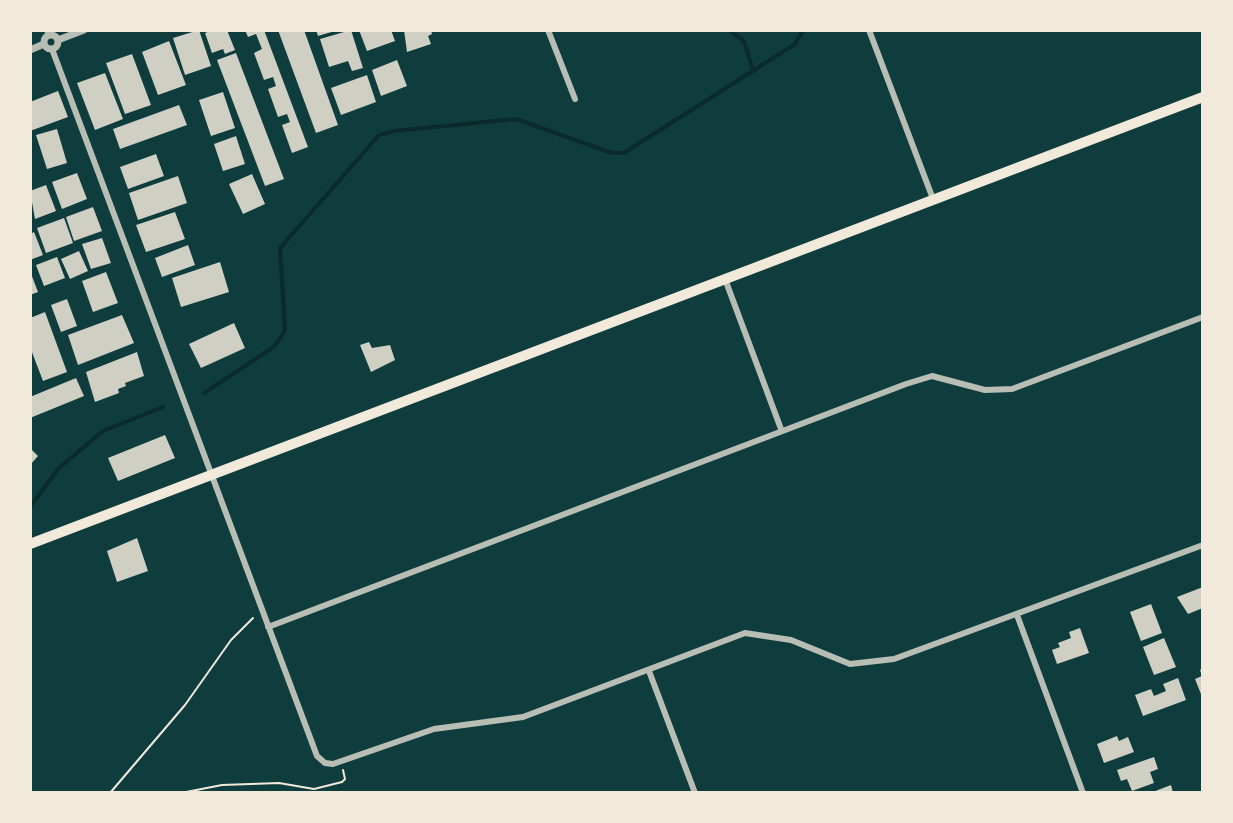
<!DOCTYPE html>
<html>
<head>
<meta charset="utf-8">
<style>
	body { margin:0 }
	#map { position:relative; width:1233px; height:823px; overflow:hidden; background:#0f3d3e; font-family:Raleway,sans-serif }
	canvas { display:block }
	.frame { position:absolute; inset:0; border:32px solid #f1e9da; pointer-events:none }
</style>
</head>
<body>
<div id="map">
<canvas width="1233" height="823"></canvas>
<div class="frame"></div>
</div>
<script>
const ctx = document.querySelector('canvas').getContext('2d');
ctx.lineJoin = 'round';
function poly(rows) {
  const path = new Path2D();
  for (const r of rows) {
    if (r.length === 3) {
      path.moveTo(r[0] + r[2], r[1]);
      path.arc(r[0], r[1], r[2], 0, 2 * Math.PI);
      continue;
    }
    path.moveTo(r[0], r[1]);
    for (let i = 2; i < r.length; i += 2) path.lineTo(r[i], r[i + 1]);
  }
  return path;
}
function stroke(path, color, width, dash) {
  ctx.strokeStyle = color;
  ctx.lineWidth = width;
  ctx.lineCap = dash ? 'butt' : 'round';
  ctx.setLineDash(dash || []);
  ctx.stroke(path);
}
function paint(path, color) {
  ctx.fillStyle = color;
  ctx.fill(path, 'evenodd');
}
stroke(poly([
	[729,30,744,41,753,70],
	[204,393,275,346,285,330,280,248,379,135,394,131,516,119,612,153,624,153,795,44,803,30],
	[30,507,59,468,103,431,163,407]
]), '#0a2a2b', 4);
paint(poly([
	[199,30,211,66,185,75,173,38],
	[213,30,227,30,235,50,225,54,223,49,212,53,205,33],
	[245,30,264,30,308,147,292,153,282,125,290,122,287,114,278,117,268,89,276,86,273,77,264,80,254,53,262,49,256,34,248,37],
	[278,30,304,30,338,125,316,133],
	[316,30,334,30,335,31,318,36],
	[351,30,363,68,352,71,348,61,329,67,320,39],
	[359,30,391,30,395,41,367,51],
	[404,30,431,30,432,34,428,36,431,44,407,52],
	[169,41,186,85,158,95,142,52],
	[236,53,284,179,265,186,217,60],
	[132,54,151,105,125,114,106,63],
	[397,60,407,86,381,96,372,70],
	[105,73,123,119,95,130,77,83],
	[367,75,376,102,341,115,331,88],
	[58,91,68,117,30,131,30,102],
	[223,92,235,128,211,136,199,100],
	[179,105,187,125,120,149,113,129],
	[57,129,67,163,47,169,36,135],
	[236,136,245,164,223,171,214,144],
	[156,154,164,176,128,189,120,167],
	[77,173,87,199,62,209,52,182],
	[252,174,265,204,243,214,229,184],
	[178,176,187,203,138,220,129,193],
	[46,185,56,211,35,219,30,191],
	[93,207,102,231,74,241,66,217],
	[175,212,185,239,146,252,136,225],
	[64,218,73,243,46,253,37,228],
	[34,232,43,255,30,260,30,234],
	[102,238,111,263,91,269,82,244],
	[188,245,195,265,162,277,155,258],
	[79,251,88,271,70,279,61,259],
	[57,257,65,278,44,286,36,265],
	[220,262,229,292,181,307,172,278],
	[30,271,38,292,30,295],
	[106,272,118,303,93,312,82,281],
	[67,299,77,326,61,332,51,305],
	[45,312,67,372,43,381,30,347,30,318],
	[122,315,134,343,78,365,68,335],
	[234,323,245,348,201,368,189,344],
	[369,342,372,348,390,345,395,360,371,372,360,345],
	[137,352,144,376,125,383,126,386,118,389,119,393,95,402,86,372],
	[76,378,84,396,30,418,30,397],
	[165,435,175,458,118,481,108,458],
	[30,448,38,456,30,465],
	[137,538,148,571,117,582,107,551],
	[1203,587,1203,608,1188,614,1177,597],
	[1151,604,1162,633,1141,641,1130,612],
	[1080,628,1089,653,1057,664,1052,650,1060,647,1058,643,1071,638,1069,632],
	[1164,638,1176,667,1154,675,1143,647],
	[1203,668,1203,699,1195,679,1202,676,1200,670],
	[1178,678,1186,700,1143,716,1135,695,1151,689,1154,696,1166,691,1163,684],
	[1117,736,1119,741,1128,737,1134,752,1104,763,1097,744],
	[1154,757,1158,769,1150,772,1154,783,1132,791,1127,779,1121,781,1117,770],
	[1171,785,1173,793,1150,793]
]), '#cfcfc3');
stroke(poly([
	[110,793,185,705,231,640,253,618],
	[181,793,222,785,279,783,314,789,342,782,345,779,343,770]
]), '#f1e9da', 2);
stroke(poly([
	[47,30,49,35],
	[548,30,575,99],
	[869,30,933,199],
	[52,49,317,756,325,763,333,764,434,729,523,717,745,633,791,640,850,664,894,659,1203,545],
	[725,279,781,429],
	[1017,615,1083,793],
	[268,627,906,384,932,376,985,390,1012,389,1203,317],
	[649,671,695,793]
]), '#b8beb3', 6);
stroke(poly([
	[51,42,7],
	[58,40,84,30],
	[30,50,44,44]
]), '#b8beb3', 7);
stroke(poly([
	[30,544,1203,97]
]), '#f1e9da', 10);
</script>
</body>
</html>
